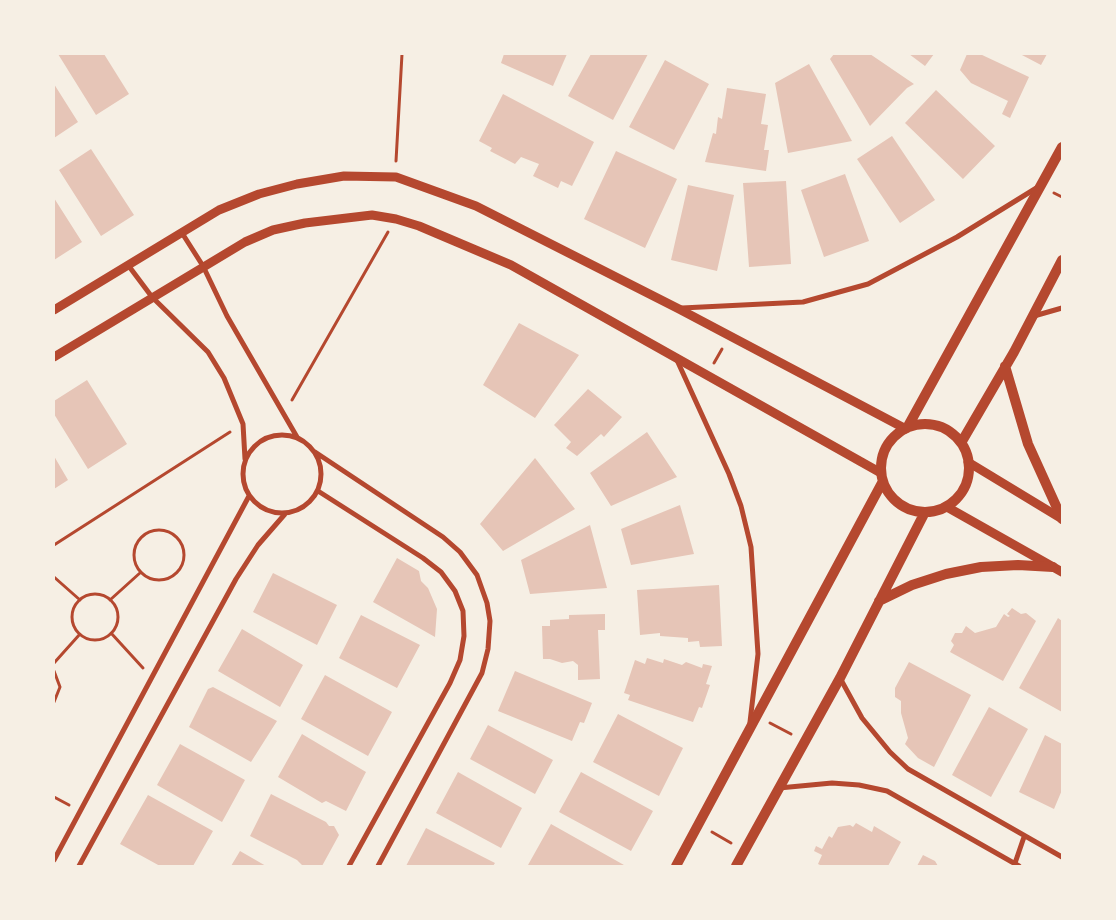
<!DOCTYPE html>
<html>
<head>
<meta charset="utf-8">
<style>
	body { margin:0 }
	#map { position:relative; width:1116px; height:920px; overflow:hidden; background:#f6efe4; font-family:Bitter,serif }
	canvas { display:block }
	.frame { position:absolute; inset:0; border:55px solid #f6efe4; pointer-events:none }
</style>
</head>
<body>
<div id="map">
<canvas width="1116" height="920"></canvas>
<div class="frame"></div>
</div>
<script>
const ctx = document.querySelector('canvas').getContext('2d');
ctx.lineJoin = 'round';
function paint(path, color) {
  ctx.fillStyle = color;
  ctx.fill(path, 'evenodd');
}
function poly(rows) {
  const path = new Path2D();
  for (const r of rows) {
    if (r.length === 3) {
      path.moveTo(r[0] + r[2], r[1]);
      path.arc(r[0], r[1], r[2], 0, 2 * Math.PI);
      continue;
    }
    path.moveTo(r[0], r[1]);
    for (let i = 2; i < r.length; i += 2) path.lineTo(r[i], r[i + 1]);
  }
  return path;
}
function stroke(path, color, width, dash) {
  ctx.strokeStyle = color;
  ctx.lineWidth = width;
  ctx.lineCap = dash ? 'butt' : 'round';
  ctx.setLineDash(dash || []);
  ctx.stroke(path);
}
paint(poly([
	[58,54,104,54,129,94,96,115],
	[504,54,567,54,553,86,501,63],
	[591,54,648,54,613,120,568,96],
	[834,54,870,54,914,84,907,88,870,126,830,59],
	[909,54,934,54,925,66],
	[967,54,980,54,1029,77,1010,118,1002,114,1008,101,971,83,960,70],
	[1020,54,1047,54,1041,65],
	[665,60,709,84,674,150,629,127],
	[809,64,852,141,788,153,775,83],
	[54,84,78,122,54,138],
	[727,88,766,94,761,124,768,125,764,150,769,150,766,171,705,162,713,133,716,134,718,117,722,119],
	[936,90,995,146,963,179,905,123],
	[503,94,594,142,572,186,561,181,558,188,533,176,539,164,521,157,515,164,490,151,492,148,479,141],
	[892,136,935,200,900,223,857,159],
	[91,149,134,215,101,236,59,170],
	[616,151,677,179,645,248,584,219],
	[845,174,869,241,824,257,801,190],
	[786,181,791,264,749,267,743,183],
	[688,185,734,195,717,271,671,260],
	[54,198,82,242,54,260],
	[519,323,579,355,535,418,483,385],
	[87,380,127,444,88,469,54,414,54,401],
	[588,389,622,417,604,437,601,434,577,456,566,448,571,442,554,425],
	[647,432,677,477,611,506,590,473],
	[54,456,68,480,54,489],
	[535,458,575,509,503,551,480,524],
	[680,505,694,554,631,565,621,529],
	[590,525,607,588,530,594,521,560],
	[397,558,419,571,421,581,428,588,437,609,435,637,373,602],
	[273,573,337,605,317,645,253,612],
	[719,585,722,646,700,647,699,641,688,642,688,638,660,636,660,633,640,635,637,590],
	[1012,608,1021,614,1026,613,1036,621,1003,681,950,652,954,645,951,641,955,633,962,633,966,626,975,633,996,627,1004,614,1008,617,1010,616,1007,614],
	[605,614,605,630,598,630,600,679,578,680,578,665,573,661,562,663,550,659,543,659,542,626,550,626,550,620,569,619,569,615],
	[361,615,420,645,397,688,339,658],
	[1058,618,1062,621,1062,712,1019,688],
	[242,629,303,665,280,707,218,671],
	[647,658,663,663,664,659,682,665,686,662,702,668,703,664,712,666,706,684,710,685,702,708,699,707,693,722,628,700,630,695,624,693,635,660,645,664],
	[909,662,971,695,934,767,918,758,905,744,908,738,901,713,901,701,895,697,895,688],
	[515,671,592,703,584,723,580,722,572,741,498,711],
	[325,675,392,712,368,756,301,719],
	[213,687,277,721,251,762,189,727,208,689],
	[989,707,1028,729,991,797,952,775],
	[618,714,683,748,659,796,593,762],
	[488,725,553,760,535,794,470,759],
	[302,734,366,772,346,811,326,801,322,803,278,777],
	[1045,735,1062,744,1062,790,1054,809,1019,792],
	[180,744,245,780,222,822,157,785],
	[458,772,522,808,501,848,436,813],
	[581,772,653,811,631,851,559,812],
	[271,794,326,822,329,826,334,826,339,835,322,866,303,866,297,860,250,836],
	[148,795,213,831,193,866,160,866,120,844],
	[856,823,872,832,874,826,901,842,888,866,822,866,818,864,822,855,814,851,816,846,822,849,829,836,832,838,838,827,850,825,853,827],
	[551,824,624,865,623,866,528,865],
	[426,828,495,863,493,866,406,866],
	[240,851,266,866,231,866],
	[923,855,935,861,938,866,917,866]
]), '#e6c5b7');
stroke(poly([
	[396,161,402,54],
	[1054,193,1062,197],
	[714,363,722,349],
	[292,400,388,232],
	[159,555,25],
	[54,545,230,432],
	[54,577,80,600],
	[95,617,23],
	[110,600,141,572],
	[111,633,143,668],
	[54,663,80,634],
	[54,671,60,687,54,702],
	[770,723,791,734],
	[54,797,69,805],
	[712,832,731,843]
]), '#b5482f', 3);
stroke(poly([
	[182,233,203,266,227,316,297,437],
	[128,265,152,297,208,352,224,378,243,424,245,459],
	[682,308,803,302,868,284,957,237,1038,187],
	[1034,316,1062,308],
	[676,358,729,474,741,506,751,547,758,654,750,722],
	[282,474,39],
	[315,452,443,537,460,552,477,575,487,603,490,621,488,649,482,673,378,866],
	[318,491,423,558,441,572,455,591,463,611,464,636,460,660,450,683,349,866],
	[840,678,862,718,890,752,908,769,1062,857],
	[779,788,832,783,859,785,887,791,1019,866],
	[54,860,249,496],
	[79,866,236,579,258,545,285,514],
	[1014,866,1024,837]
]), '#b5482f', 5);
stroke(poly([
	[54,310,219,210,259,194,297,184,344,176,396,177,476,206,679,309,906,429],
	[54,357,245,242,273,230,305,223,372,215,396,219,419,226,511,265,881,473],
	[968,462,1062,519],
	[947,507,1062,572]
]), '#b5482f', 9);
stroke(poly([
	[1005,366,1028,444,1062,519],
	[925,468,44],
	[907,428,1062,147],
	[961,443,1014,352,1062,260],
	[879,601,912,585,946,574,981,567,1018,565,1053,567],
	[676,866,883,481],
	[736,866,840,678,925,512]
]), '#b5482f', 10);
</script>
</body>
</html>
